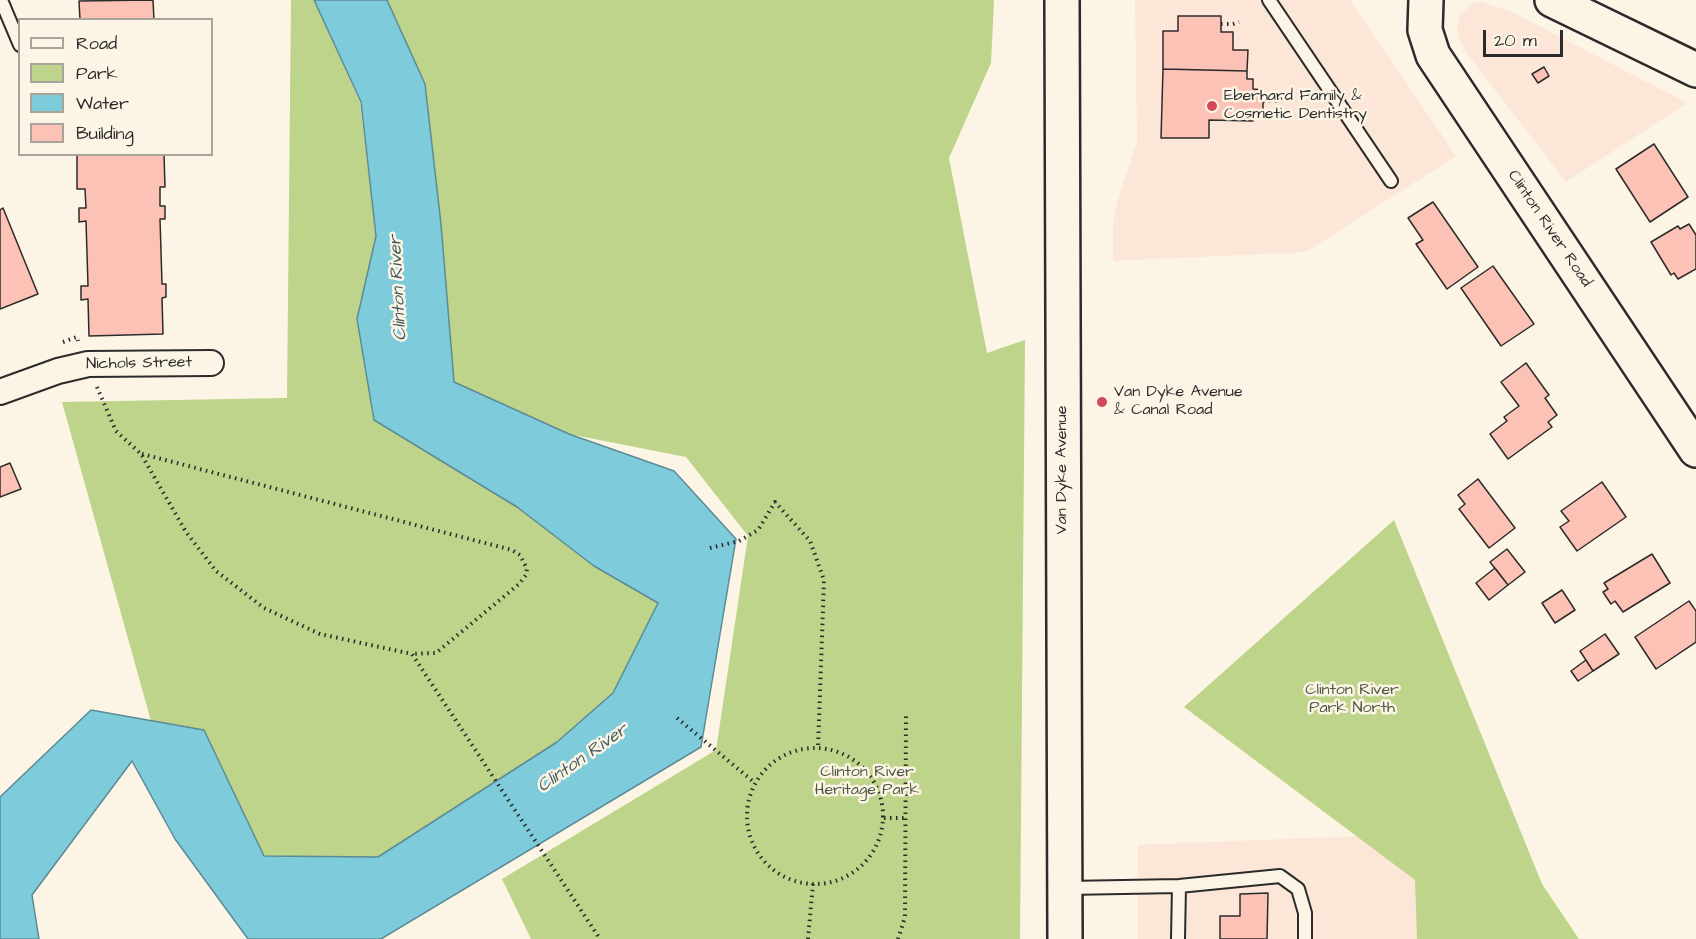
<!DOCTYPE html>
<html>
<head>
<meta charset="utf-8">
<style>
	body { margin:0 }
	#map { position:relative; width:1696px; height:939px; overflow:hidden; background:#fcf5e5; font-family:"Architects Daughter",sans-serif }
	canvas { display:block }
	.legend { position:absolute; left:18px; top:18px; width:195px; height:138px; box-sizing:border-box; background:#fcf5e5; border:2px solid #a8a49b; margin:0; padding:8px 10px; list-style:none; font-size:18px; color:#2b2b2b }
	.legend li { display:flex; align-items:center; gap:12px; height:30px }
	.legend b { width:30px; border:2px solid #a8a49b }
	.scale { position:absolute; left:1483px; top:30px; width:80px; height:27px; box-sizing:border-box; border:3px solid #2b2b2b; border-top:0; padding-left:8px; font-size:18px; line-height:21px; white-space:nowrap; color:#2b2b2b; -webkit-text-stroke:4px #fcf5e5; paint-order:stroke }
</style>
</head>
<body>
<div id="map">
<canvas width="1696" height="939"></canvas>
<ul class="legend">
<li><b style="height:8px;background:#fcf5e5"></b>Road</li>
<li><b style="height:16px;background:#bed48a"></b>Park</li>
<li><b style="height:16px;background:#7dcbdb"></b>Water</li>
<li><b style="height:16px;background:#fdc2b6"></b>Building</li>
</ul>
<div class="scale">20 m</div>
</div>
<script>
const ctx = document.querySelector('canvas').getContext('2d');
ctx.lineJoin = 'round';
function paint(path, color) {
  ctx.fillStyle = color;
  ctx.fill(path, 'evenodd');
}
function poly(rows) {
  const path = new Path2D();
  for (const r of rows) {
    if (r.length === 3) {
      path.moveTo(r[0] + r[2], r[1]);
      path.arc(r[0], r[1], r[2], 0, 2 * Math.PI);
      continue;
    }
    path.moveTo(r[0], r[1]);
    for (let i = 2; i < r.length; i += 2) path.lineTo(r[i], r[i + 1]);
  }
  return path;
}
function stroke(path, color, width, dash) {
  ctx.strokeStyle = color;
  ctx.lineWidth = width;
  ctx.lineCap = dash ? 'butt' : 'round';
  ctx.setLineDash(dash || []);
  ctx.stroke(path);
}
function write(font, color, halo, rows, align = 'center') {
  ctx.font = font + ' "Architects Daughter",sans-serif';
  ctx.lineWidth = 5;
  ctx.setLineDash([]);
  ctx.textBaseline = 'middle';
  ctx.strokeStyle = halo;
  ctx.fillStyle = color;
  for (const [text, x, y, turn = 0] of rows) {
    ctx.save();
    ctx.translate(x, y);
    ctx.rotate((+turn || 0) * Math.PI / 180);
    ctx.textAlign = isNaN(turn) ? turn : align;
    if (halo) ctx.strokeText(text, 0, 0);
    ctx.fillText(text, 0, 0);
    ctx.restore();
  }
}
paint(poly([
	[1135,0,1350,0,1456,156,1306,252,1113,261,1113,223,1117,203,1137,141],
	[1482,2,1514,13,1687,103,1566,182,1465,51,1459,38,1457,29,1460,15,1472,4],
	[1358,836,1416,880,1417,939,1138,939,1138,845]
]), '#fce6d7');
paint(poly([
	[291,0,314,0,360,102,376,236,357,319,517,507,594,566,658,603,613,693,557,742,378,857,264,856,204,731,151,721,62,402,287,398],
	[387,0,994,0,991,63,949,158,987,353,1025,340,1020,939,531,939,502,879,716,750,748,536,686,457,569,434,454,383,441,224,425,84],
	[1394,520,1542,884,1579,939,1417,939,1415,880,1184,707]
]), '#bed48a');
const water = poly([
	[314,0,387,0,425,84,441,224,454,382,569,434,674,471,736,539,701,747,381,939,248,939,175,839,132,761,32,895,39,939,0,939,0,797,91,710,204,730,264,856,378,857,557,742,613,693,658,603,594,566,517,507,374,420,357,319,376,236,361,102,314,0]
]);
paint(water, '#7dcbdb');
stroke(water, '#5c8b95', 1.5);
const building = poly([
	[153,0,154,20,80,20,79,1,153,0],
	[1178,16,1221,16,1221,32,1233,32,1233,50,1248,50,1247,71,1163,69,1163,31,1178,31,1178,16],
	[1544,67,1549,76,1538,83,1532,74,1544,67],
	[1163,69,1247,71,1247,79,1253,79,1253,89,1263,90,1263,112,1253,111,1253,121,1209,120,1209,138,1161,138,1163,69],
	[1654,144,1688,197,1650,222,1616,169,1654,144],
	[77,154,164,154,165,187,160,187,160,206,165,206,165,219,160,219,162,284,166,284,166,297,162,298,163,334,89,336,88,299,81,300,81,286,88,286,86,221,79,222,79,208,86,208,85,189,77,189,77,154],
	[1433,202,1478,267,1447,289,1416,244,1423,240,1408,218,1433,202],
	[3,208,38,294,0,309,0,210,3,208],
	[1689,224,1696,235,1696,269,1678,279,1674,273,1671,275,1651,242,1678,226,1680,229,1689,224],
	[1493,266,1534,324,1501,346,1461,288,1493,266],
	[1526,363,1549,395,1545,398,1557,415,1548,422,1552,427,1508,459,1490,434,1507,421,1504,417,1519,406,1501,382,1526,363],
	[10,463,21,489,0,497,0,467,10,463],
	[1478,479,1515,528,1489,548,1459,509,1465,504,1458,495,1478,479],
	[1602,482,1626,517,1577,551,1560,527,1569,521,1561,511,1602,482],
	[1507,549,1525,572,1508,585,1490,562,1507,549],
	[1652,554,1670,583,1623,612,1615,601,1611,604,1603,592,1608,589,1604,583,1652,554],
	[1495,568,1508,585,1489,600,1476,583,1495,568],
	[1562,590,1575,610,1555,623,1542,603,1562,590],
	[1689,601,1696,611,1696,642,1656,669,1635,637,1689,601],
	[1605,634,1619,654,1593,671,1580,651,1605,634],
	[1586,660,1593,671,1578,681,1571,671,1586,660],
	[1268,893,1267,939,1220,939,1220,916,1240,916,1240,894,1268,893]
]);
paint(building, '#fdc2b6');
stroke(building, '#2b2b2b', 1.5);
const lane = poly([
	[1,0,20,45],
	[1269,0,1391,181],
	[1067,888,1179,886,1280,876,1298,889,1305,913,1305,939],
	[1178,939,1179,886]
]);
const street = poly([
	[0,392,58,371,88,364,211,363]
]);
const secondary = poly([
	[1062,0,1065,939],
	[1426,0,1425,30,1433,55,1696,450],
	[1552,0,1696,70]
]);
stroke(lane, '#2b2b2b', 16);
stroke(street, '#2b2b2b', 28);
stroke(secondary, '#2b2b2b', 38);
stroke(poly([
	[1221,24,1233,24,1239,22],
	[1263,101,1276,101,1286,94],
	[63,342,77,337,78,341],
	[97,387,116,431,141,454,186,532,216,571,264,608,320,634,412,654,600,939],
	[142,454,512,550,520,555,527,569,526,575,519,584,436,653,412,654],
	[710,548,739,541,758,530,775,502,810,541,824,580,818,748],
	[677,718,755,783],
	[815,816,68],
	[884,818,905,818],
	[808,939,813,884],
	[898,939,905,917,906,715]
]), '#2b2b2b', 4, [1.5, 4.5]);
stroke(lane, '#fcf5e5', 12);
stroke(street, '#fcf5e5', 24);
stroke(secondary, '#fcf5e5', 33);
for (const [x, y, r, color] of [
	[1212,106,6,"#d1495b"],
	[1102,402,6,"#d1495b"]
]) {
  const dot = new Path2D();
  dot.arc(x, y, r, 0, 2 * Math.PI);
  ctx.fillStyle = color;
  ctx.fill(dot);
  stroke(dot, '#fcf5e5', 2);
}
write('16px', '#2b2b2b', '#fcf5e5', [
	["Eberhard Family &",1224,97],
	["Cosmetic Dentistry",1224,115],
	["Van Dyke Avenue",1114,393],
	["& Canal Road",1114,411]
], 'left');
write('16px', '#2b2b2b', '#fcf5e5', [
	["Clinton River Road",1549,229,56],
	["Nichols Street",139,364,-1],
	["Van Dyke Avenue",1063,470,-90]
]);
write('16px', '#505543', '#fcf5e5', [
	["Clinton River",1352,691],
	["Park North",1352,709],
	["Clinton River",867,773],
	["Heritage Park",867,791]
]);
write('italic 18px', '#445b60', '#fcf5e5', [
	["Clinton River",399,288,-93],
	["Clinton River",583,759,-35]
]);
</script>
</body>
</html>
